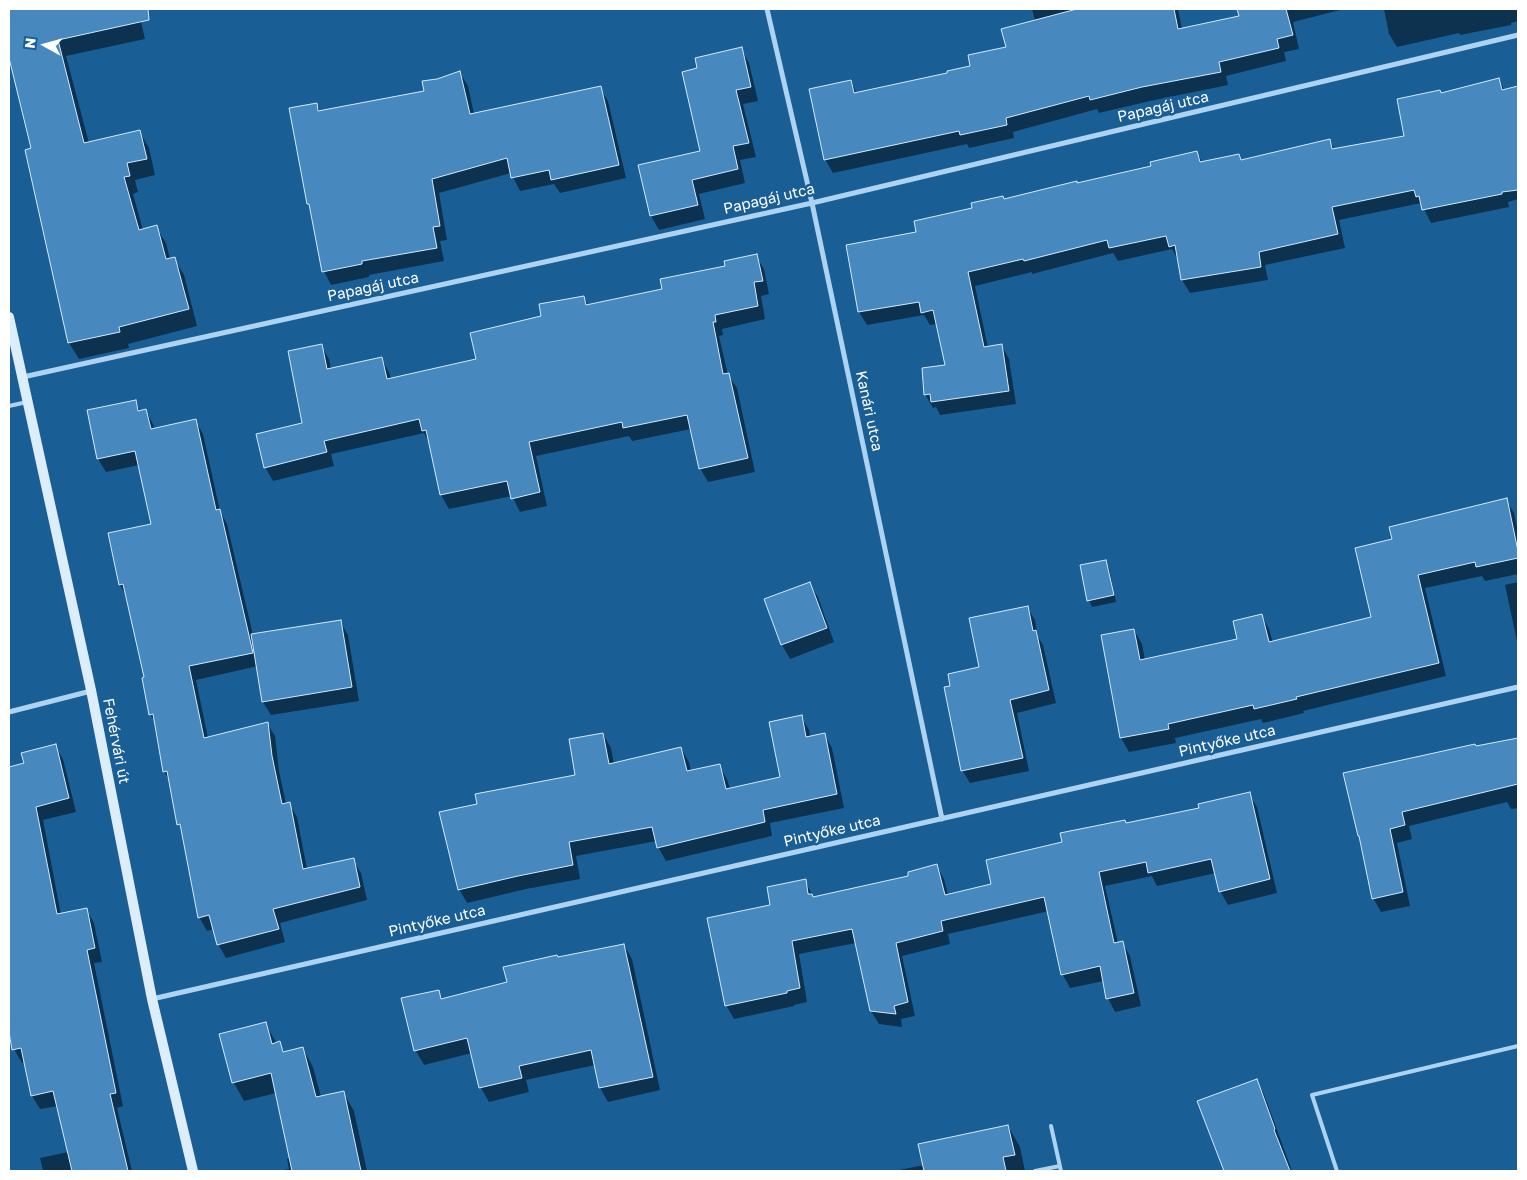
<!DOCTYPE html>
<html>
<head>
<meta charset="utf-8">
<style>
	body { margin:0 }
	#map { position:relative; width:1527px; height:1180px; overflow:hidden; background:#1a5e96; font-family:"Golos Text",sans-serif }
	canvas { display:block }
	.frame { position:absolute; inset:0; border:10px solid #fff; pointer-events:none }
	.north { position:absolute; left:20px; top:20px; width:50px; height:50px; -webkit-text-stroke:4px #1a5e96; paint-order:stroke; rotate:277deg; font-size:14px; font-weight:700; line-height:20px; text-align:center; color:#fff }
	.north::after { content:''; display:block; margin:auto; width:18px; height:22px; background:#fff; clip-path:polygon(50% 0,100% 100%,50% 72%,0 100%) }
</style>
</head>
<body>
<div id="map">
<canvas width="1527" height="1180"></canvas>
<div class="frame"></div>
<div class="north">N</div>
</div>
<script>
const ctx = document.querySelector('canvas').getContext('2d');
ctx.lineJoin = 'round';
function paint(path, color) {
  ctx.fillStyle = color;
  ctx.fill(path, 'evenodd');
}
function poly(rows) {
  const path = new Path2D();
  for (const r of rows) {
    path.moveTo(r[0], r[1]);
    for (let i = 2; i < r.length; i += 2) path.lineTo(r[i], r[i + 1]);
  }
  return path;
}
function stroke(path, color, width, dash) {
  ctx.strokeStyle = color;
  ctx.lineWidth = width;
  ctx.lineCap = dash ? 'butt' : 'round';
  ctx.setLineDash(dash || []);
  ctx.stroke(path);
}
function write(font, color, halo, rows, align = 'center') {
  ctx.font = font + ' "Golos Text",sans-serif';
  ctx.lineWidth = 5;
  ctx.setLineDash([]);
  ctx.textBaseline = 'middle';
  ctx.strokeStyle = halo;
  ctx.fillStyle = color;
  for (const [text, x, y, turn = 0] of rows) {
    ctx.save();
    ctx.translate(x, y);
    ctx.rotate((+turn || 0) * Math.PI / 180);
    ctx.textAlign = isNaN(turn) ? turn : align;
    if (halo) ctx.strokeText(text, 0, 0);
    ctx.fillText(text, 0, 0);
    ctx.restore();
  }
}
paint(poly([
	[9,9,138,9,145,39,66,56,89,143,139,131,149,148,155,175,135,180,138,192,133,194,143,230,156,227,166,243,170,259,174,258,184,275,197,326,128,344,129,348,79,359,69,343,27,151,33,149,9,49],
	[1032,9,1178,9,1182,29,1241,17,1239,9,1344,9,1293,22,1299,49,1284,52,1286,61,1226,76,1228,85,1150,101,1099,113,1097,109,1013,132,1014,138,969,148,967,144,833,173,825,159,851,82,857,94,949,74,972,67,1007,47,1035,21],
	[1384,9,1518,9,1518,21,1511,23,1511,25,1460,35,1459,33,1397,47,1389,34],
	[741,49,749,63,758,101,743,104,756,157,740,160,745,183,699,194,705,219,659,230,651,216,640,166,702,151,698,69],
	[460,73,468,86,474,114,600,88,608,101,626,178,560,193,554,184,520,191,511,173,439,193,447,240,440,241,444,261,369,275,369,277,331,285,324,271,312,209,308,204,316,104,321,112,425,92,437,80],
	[1499,80,1505,91,1518,88,1518,199,1508,202,1509,207,1431,223,1421,203,1339,220,1345,248,1265,265,1268,280,1190,293,1182,280,1178,260,1172,249,1118,261,1113,253,1032,274,1032,272,975,286,988,348,1002,346,1009,359,1016,404,940,415,936,407,933,408,925,394,946,366,937,324,930,325,924,315,867,325,859,312,848,246,918,233,1004,200,1152,167,1197,153,1203,163,1239,155,1242,161,1330,141,1335,150,1405,137,1441,94],
	[756,256,764,269,769,294,761,296,765,319,722,329,723,335,719,336,728,375,737,388,755,472,708,482,700,468,691,429,632,441,629,436,536,456,547,506,520,512,512,496,449,509,441,495,430,444,424,433,331,454,334,466,273,481,265,467,304,424,321,346,329,359,331,369,381,358,389,372,391,379,477,360,542,317,584,297,589,306,664,290],
	[135,402,141,412,146,411,153,424,155,430,195,420,203,434,220,511,227,524,253,635,340,621,348,635,359,701,271,715,263,702,258,666,196,680,208,738,267,723,275,736,279,771,286,804,289,804,297,817,307,869,353,860,361,873,367,900,280,923,285,942,226,958,218,944,214,929,207,931,199,917,183,831,179,824,171,783,164,771,156,723,150,714,145,678,128,599,120,585,109,534,153,525,139,465,106,472,98,459,89,411],
	[1506,500,1514,513,1518,532,1518,574,1485,581,1482,576,1425,588,1446,676,1303,711,1304,713,1263,723,1261,719,1175,738,1176,743,1129,752,1121,738,1102,636,1134,630,1142,644,1145,660,1238,640,1262,616,1269,629,1273,643,1373,618,1393,540],
	[1105,561,1109,568,1116,602,1092,607,1089,600],
	[1518,582,1518,646,1505,585],
	[810,584,818,597,834,642,790,659,782,645,766,600],
	[1027,607,1035,620,1038,637,1043,645,1056,703,1017,713,1029,771,970,783,962,770,952,687,981,668],
	[801,716,809,730,810,737,824,734,832,748,844,808,770,823,772,836,666,861,658,847,657,841,576,856,580,879,526,889,467,903,459,889,479,804,577,776,603,734,611,748,614,764,681,748,689,762,691,772,719,765,727,779,730,789,781,778],
	[1518,739,1518,808,1511,809,1507,802,1409,826,1412,839,1397,843,1410,906,1381,912,1373,898,1361,840,1359,836,1476,747],
	[55,746,63,759,76,812,43,820,61,915,86,909,94,923,102,962,94,963,123,1106,117,1108,132,1171,43,1171,40,1158,68,1152,58,1106,40,1109,32,1096,25,1062,22,1063,14,1049,9,1027,9,768,25,764],
	[1249,794,1257,807,1277,893,1228,905,1220,891,1216,873,1157,886,1152,876,1105,886,1118,943,1122,942,1130,956,1141,1006,1115,1012,1108,998,1104,981,1070,988,1063,975,1049,911,948,934,950,944,902,956,915,1016,901,1019,902,1027,879,1024,871,1011,856,943,799,954,807,1002,794,1005,794,1006,734,1019,726,1005,772,906,805,881,814,898,910,876,937,866,944,879,948,895,993,885,1064,843,1126,824,1200,809],
	[624,945,632,959,660,1090,608,1102,600,1088,595,1065,526,1080,529,1092,489,1102,481,1088,472,1053,424,1065,416,1051,403,999,438,991,443,1000,508,983,558,959],
	[265,1023,277,1044,279,1043,285,1053,303,1049,313,1067,321,1097,343,1092,354,1111,367,1171,278,1171,289,1169,287,1159,290,1158,276,1093,244,1101,234,1083,221,1035],
	[1256,1080,1264,1094,1292,1171,1225,1171,1199,1102],
	[1008,1126,1020,1147,1025,1171,894,1171,924,1165]
]), '#0007');
const building = poly([
	[9,9,148,9,149,20,58,40,84,143,140,130,147,159,127,163,130,176,124,177,139,230,157,225,166,259,175,257,189,309,119,327,120,332,68,343,25,150,31,148,9,58,9,9],
	[1077,9,1174,9,1178,29,1239,16,1237,9,1286,9,1293,35,1277,39,1279,48,1219,62,1221,72,1142,87,1090,100,1089,96,1006,118,1007,125,960,135,959,131,824,160,809,89,851,80,854,93,947,73,947,71,970,66,968,55,1006,47,1001,29,1077,9],
	[742,47,751,87,736,90,749,143,733,146,738,169,692,180,698,205,650,216,638,165,700,151,682,72,697,68,695,58,742,47],
	[460,71,470,114,601,86,619,165,551,180,549,170,511,178,507,158,432,179,440,226,433,227,437,248,362,261,362,264,322,272,309,204,307,204,289,108,317,103,318,111,424,91,422,81,437,79,460,71],
	[1499,78,1502,90,1518,86,1518,190,1502,192,1502,194,1422,210,1419,196,1416,197,1414,190,1332,207,1338,234,1259,252,1261,267,1181,280,1175,245,1169,247,1166,236,1109,248,1107,240,1024,261,1023,259,968,272,984,347,1002,344,1009,391,931,402,930,394,924,395,922,368,945,365,933,310,921,313,919,302,858,312,846,245,916,232,914,221,972,208,971,203,1003,196,1004,199,1077,181,1077,183,1151,166,1150,162,1197,151,1200,162,1239,154,1241,160,1330,139,1332,149,1404,136,1397,99,1440,90,1441,93,1499,78],
	[757,254,763,281,754,282,758,306,715,315,716,322,713,322,723,374,729,373,748,458,699,469,687,415,623,428,622,422,529,442,540,492,511,499,507,481,440,495,426,430,422,431,419,419,324,441,327,452,264,468,256,434,302,423,288,351,322,344,327,369,382,357,387,379,476,359,470,333,541,316,539,304,584,296,586,305,662,289,660,279,725,266,724,261,757,254],
	[136,400,138,411,146,409,151,429,196,419,216,510,220,509,253,653,189,666,204,738,268,722,272,756,282,804,290,802,303,869,354,858,360,887,273,909,279,929,217,945,209,915,198,918,180,824,177,825,167,771,163,772,153,714,149,715,142,678,144,677,123,584,119,585,108,533,151,524,135,451,97,459,87,410,136,400],
	[1507,498,1518,551,1518,558,1476,567,1475,562,1418,575,1439,663,1296,697,1297,699,1254,709,1253,705,1168,724,1169,729,1120,738,1101,635,1134,629,1140,660,1237,639,1233,621,1262,614,1269,642,1371,617,1355,548,1392,539,1389,527,1507,498],
	[1106,560,1114,595,1087,601,1080,565,1106,560],
	[810,582,827,628,781,645,764,599,810,582],
	[1028,606,1033,631,1036,630,1049,690,1010,700,1023,758,961,771,944,687,950,686,948,674,979,667,969,618,1028,606],
	[341,620,352,687,262,702,251,634,341,620],
	[802,715,806,737,825,733,837,794,763,810,765,822,657,848,652,827,569,842,573,865,518,876,458,890,439,812,477,804,475,794,575,775,569,739,603,733,609,764,681,747,687,771,720,764,726,789,780,777,769,722,802,715],
	[1518,738,1518,784,1402,812,1405,825,1390,829,1403,892,1372,899,1359,836,1358,836,1343,773,1475,744,1476,746,1518,738],
	[56,744,69,798,36,807,57,914,87,908,95,948,87,950,116,1093,110,1094,128,1171,72,1171,53,1091,31,1096,21,1048,12,1050,9,1032,9,767,24,763,21,753,56,744],
	[1250,792,1270,879,1219,892,1211,859,1148,873,1146,862,1099,872,1114,943,1123,941,1134,993,1106,999,1100,966,1061,975,1044,897,941,921,943,931,896,943,908,1002,894,1006,896,1014,870,1011,852,929,792,941,800,988,787,991,787,993,725,1006,707,918,770,905,767,887,806,879,808,894,812,894,813,897,908,876,908,872,937,864,945,895,991,884,986,860,1062,842,1060,833,1125,820,1126,823,1199,808,1198,804,1250,792],
	[624,944,653,1077,599,1088,591,1050,519,1066,522,1078,479,1088,467,1038,414,1051,401,998,439,990,441,999,507,982,503,967,557,955,558,957,624,944],
	[266,1022,272,1044,280,1041,283,1052,303,1047,316,1097,344,1091,361,1171,292,1171,271,1073,232,1083,219,1034,266,1022],
	[1257,1079,1275,1129,1274,1130,1290,1171,1224,1171,1197,1101,1257,1079],
	[1008,1125,1015,1155,1003,1157,1006,1171,924,1171,918,1144,1008,1125]
]);
paint(building, '#4789be');
stroke(building, '#d5eafb', 1);
stroke(poly([
	[9,406,27,402],
	[1051,1126,1061,1171],
	[1035,1171,1060,1166],
	[1337,1171,1312,1095,1518,1046]
]), '#aed3f0', 4);
stroke(poly([
	[767,9,812,203,942,819],
	[23,377,812,203,1518,35],
	[9,712,91,691],
	[152,999,1518,687]
]), '#aed3f0', 5);
stroke(poly([
	[9,317,91,690,152,999,193,1171]
]), '#dcedfb', 10);
write('15px', '#fff', '#1a5e96', [
	["Papagáj utca",1163,107,-13],
	["Papagáj utca",769,199,-13],
	["Papagáj utca",373,287,-12],
	["Kanári utca",869,411,78],
	["Fehérvári út",116,741,79],
	["Pintyőke utca",1227,741,-13],
	["Pintyőke utca",832,831,-13],
	["Pintyőke utca",437,921,-13]
]);
</script>
</body>
</html>
